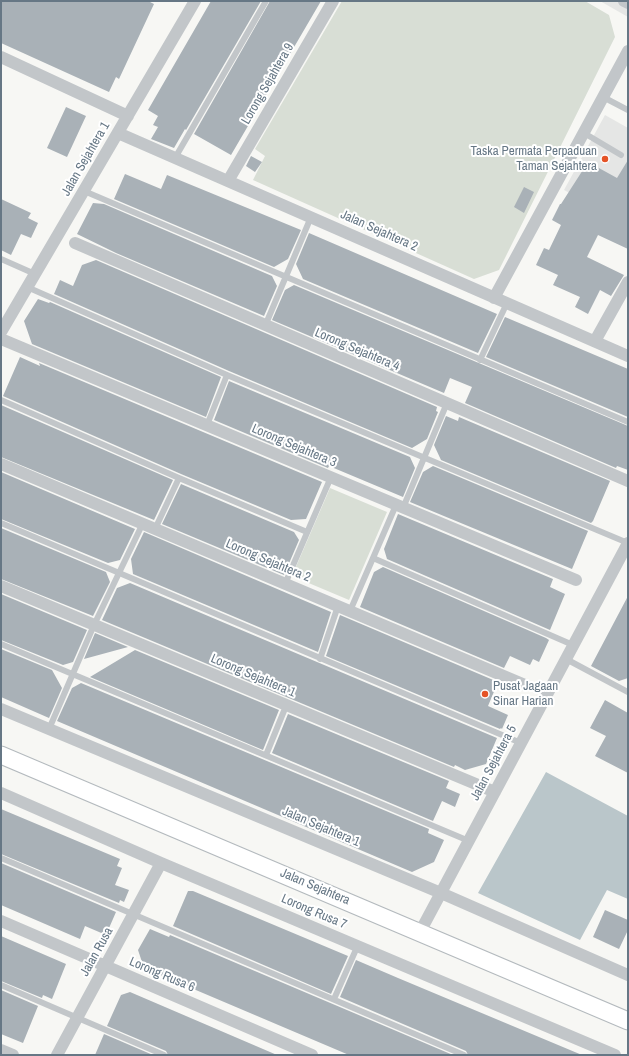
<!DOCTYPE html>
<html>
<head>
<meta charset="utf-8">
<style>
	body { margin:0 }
	#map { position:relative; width:629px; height:1056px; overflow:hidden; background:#f7f7f4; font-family:"Archivo Narrow",sans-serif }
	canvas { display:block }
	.frame { position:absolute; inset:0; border:2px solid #667785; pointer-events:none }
</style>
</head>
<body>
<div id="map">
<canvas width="629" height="1056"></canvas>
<div class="frame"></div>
</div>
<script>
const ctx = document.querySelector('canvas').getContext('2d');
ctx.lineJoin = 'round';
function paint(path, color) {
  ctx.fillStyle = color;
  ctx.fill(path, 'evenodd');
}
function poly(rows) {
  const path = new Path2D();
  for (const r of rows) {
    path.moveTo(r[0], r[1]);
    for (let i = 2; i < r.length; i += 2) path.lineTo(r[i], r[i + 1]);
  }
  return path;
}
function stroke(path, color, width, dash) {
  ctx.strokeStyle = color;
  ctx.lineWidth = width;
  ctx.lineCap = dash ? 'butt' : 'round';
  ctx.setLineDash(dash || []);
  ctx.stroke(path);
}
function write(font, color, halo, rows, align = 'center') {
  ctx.font = font + ' "Archivo Narrow",sans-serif';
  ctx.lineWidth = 4;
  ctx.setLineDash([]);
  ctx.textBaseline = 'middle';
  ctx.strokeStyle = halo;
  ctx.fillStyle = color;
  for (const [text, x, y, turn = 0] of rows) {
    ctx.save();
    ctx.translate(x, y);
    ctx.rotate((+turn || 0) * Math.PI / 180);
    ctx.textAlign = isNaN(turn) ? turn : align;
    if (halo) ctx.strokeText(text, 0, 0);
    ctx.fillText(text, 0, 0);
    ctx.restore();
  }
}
paint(poly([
	[600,1,628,1,628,17],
	[605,115,628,128,628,224,564,190]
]), '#e5e6e5');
paint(poly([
	[342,1,585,1,609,15,615,37,499,270,474,279,253,180,265,156,255,149],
	[330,488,387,512,349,600,292,576]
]), '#d8ded5');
paint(poly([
	[546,772,628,816,628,899,607,890,580,940,478,893]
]), '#bac6ca');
paint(poly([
	[1,1,148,1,154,4,119,79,116,77,109,92,1,43],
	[211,1,261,1,186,130,185,129,174,148,151,139,158,127,153,125,158,116,148,110],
	[270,1,321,1,231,155,194,134],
	[66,107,86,116,67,157,47,148],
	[251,156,262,162,255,172,246,166],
	[628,160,628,249,598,235,587,257,624,275,611,296,600,290,588,314,575,307,580,297,553,285,558,275,536,265,544,248,549,250,561,225,552,220,560,204,561,204,588,162,617,178],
	[125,174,161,189,167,175,301,230,288,259,274,267,114,199],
	[524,187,534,192,524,213,514,207],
	[1,199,31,213,28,218,38,223,31,238,21,234,11,255,1,250],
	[93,203,104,204,272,276,277,286,264,316,116,253,77,234],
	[309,233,497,314,478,353,303,279,296,264],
	[96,260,437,407,436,411,438,412,427,439,412,448,229,371,54,294,60,280,73,286,82,265],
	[294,285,628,426,628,470,617,466,616,468,465,403,472,387,450,378,444,393,272,320,285,290],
	[38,299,49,303,50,302,221,377,206,417,32,344,24,321],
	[505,317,628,369,628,417,486,357],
	[20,357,40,366,39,363,322,482,306,519,291,520,181,474,3,396],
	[229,381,410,457,415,468,403,497,329,466,328,468,214,420],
	[1,405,173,480,154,520,1,457],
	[446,416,458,421,459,417,610,481,593,521,591,523,441,460,434,445],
	[433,466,588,531,572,569,410,502,423,472],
	[1,472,135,529,120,560,108,563,1,519],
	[181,484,294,532,299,540,284,575,162,524],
	[398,514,553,579,550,587,565,594,550,630,387,559,384,549],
	[1,528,106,572,110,582,93,616,1,579],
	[144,532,331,612,318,652,133,574,131,559],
	[383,567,546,638,549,640,539,662,533,659,530,665,510,656,504,668,360,607,374,572],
	[130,583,497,738,486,764,465,770,455,765,454,767,102,620,117,588],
	[1,594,87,630,73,662,63,665,1,640],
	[628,596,628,678,619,681,591,666],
	[340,615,498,682,488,706,508,715,502,729,501,728,500,729,326,656],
	[95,633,128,647,84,659],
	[1,649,52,670,62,688,49,718,1,697],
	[135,650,279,710,263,750,90,677],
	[81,683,429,829,428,833,444,840,434,862,412,872,57,721,72,688],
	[605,700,628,713,628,773,595,756,606,736,590,728],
	[288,714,449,781,446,788,460,794,455,807,442,801,433,821,272,753],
	[1,809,120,859,117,866,122,868,115,885,129,890,124,902,120,900,119,903,1,854],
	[1,863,116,912,106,935,85,926,80,939,1,905],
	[188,891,193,891,348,956,331,994,173,926],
	[605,910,628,920,628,930,619,949,593,937],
	[150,929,169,937,170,935,453,1055,349,1055,144,968,138,950],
	[1,936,66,964,52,999,43,995,42,998,1,981],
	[356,960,398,978,582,1055,468,1055,466,1051,340,997],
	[1,990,38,1006,23,1043,1,1034],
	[130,992,277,1055,168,1055,166,1051,107,1026,121,995],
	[104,1034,153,1055,95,1055]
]), '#a9b1b7');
const secondary = poly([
	[1,755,628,1021]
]);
stroke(secondary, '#b4babe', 19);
stroke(poly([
	[603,97,628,110],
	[584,133,621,155],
	[175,158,266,1],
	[84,191,628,422],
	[1,259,35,274],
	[27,287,227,375,628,543],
	[265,326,311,217],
	[480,360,507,303],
	[1,400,179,478,307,532],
	[207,425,227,375],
	[403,508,447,403],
	[1,523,521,743],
	[155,529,179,478],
	[373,558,573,645],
	[285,584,331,477],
	[350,611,396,505],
	[1,644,469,841],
	[320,659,338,606],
	[566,659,628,692],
	[49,729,94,625,143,523],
	[266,755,286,706],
	[1,858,464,1055],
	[1,985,164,1055],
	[334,999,358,945]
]), '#c2c6c9', 6);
stroke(poly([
	[624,1,628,3],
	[1,57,128,116],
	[118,133,628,356],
	[228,181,333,1],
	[75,243,628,481],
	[494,298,628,51],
	[1,332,195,1],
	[1,339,576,580],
	[595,341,628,282],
	[1,464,525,685],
	[1,586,495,792],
	[1,709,441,893,628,975],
	[1,793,161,863,615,1055],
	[1,921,312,1055],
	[420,932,628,543],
	[1,1050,13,1055],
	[57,1055,161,863]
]), '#c2c6c9', 12);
stroke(secondary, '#fff', 17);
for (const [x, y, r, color] of [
	[605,159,4,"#e55326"],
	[485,694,4,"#e55326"]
]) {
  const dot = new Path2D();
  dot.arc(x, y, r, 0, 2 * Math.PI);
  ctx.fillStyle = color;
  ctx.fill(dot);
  stroke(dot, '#fff', 1.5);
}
write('13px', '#667785', '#fff', [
	["Lorong Sejahtera 9",268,84,-60],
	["Jalan Sejahtera 1",86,159,-60],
	["Jalan Sejahtera 2",379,231,24],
	["Lorong Sejahtera 4",357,350,23],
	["Lorong Sejahtera 3",294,446,23],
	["Lorong Sejahtera 2",268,561,23],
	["Lorong Sejahtera 1",253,676,23],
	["Jalan Sejahtera 5",494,763,-62],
	["Jalan Sejahtera 1",321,827,23],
	["Jalan Sejahtera",315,887,23],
	["Lorong Rusa 7",314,912,23],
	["Jalan Rusa",97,952,-61],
	["Lorong Rusa 6",162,975,23]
]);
write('13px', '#667785', '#fff', [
	["Taska Permata Perpaduan",597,152],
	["Taman Sejahtera",597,167],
	["Pusat Jagaan",493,687,"left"],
	["Sinar Harian",493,702,"left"]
], 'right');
</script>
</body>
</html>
